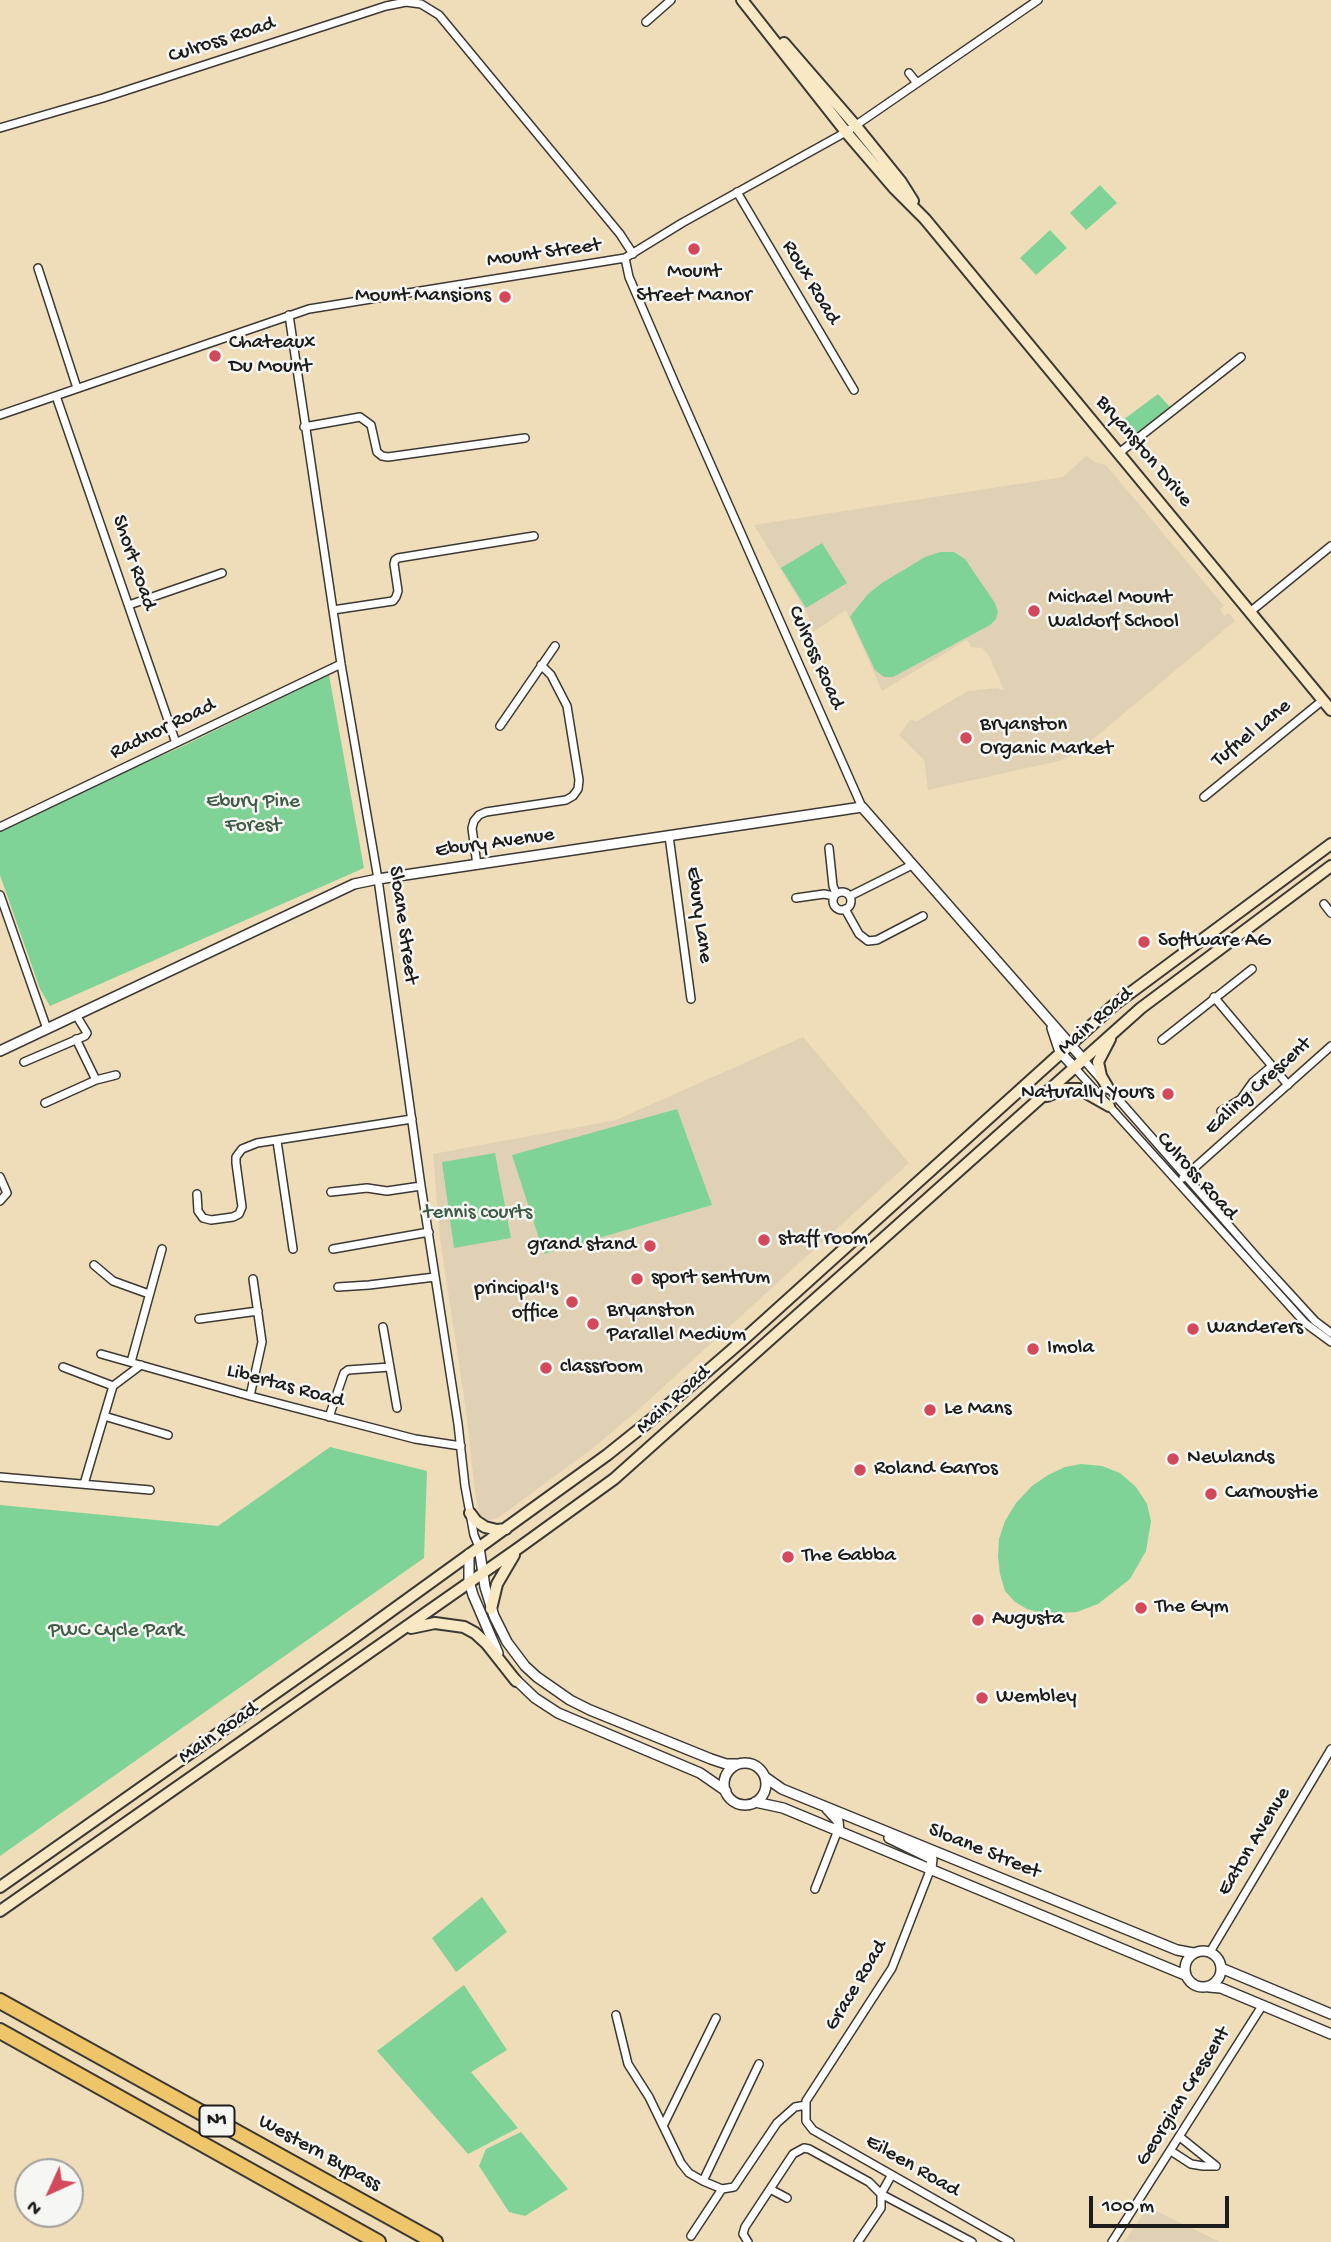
<!DOCTYPE html>
<html>
<head>
<meta charset="utf-8">
<style>
	body { margin:0 }
	#map { position:relative; width:1331px; height:2242px; overflow:hidden; background:#efdcb9; font-family:"Gochi Hand",sans-serif }
	canvas { display:block }
	.north { position:absolute; left:14px; top:2158px; width:70px; height:70px; box-sizing:border-box; background:#f6f6f2; border:2px solid #9f9f9c; border-radius:50%; rotate:225deg; font-size:19px; font-weight:700; line-height:28px; text-align:center; color:#1c1c1c }
	.north::after { content:''; display:block; margin:auto; width:24px; height:32px; background:#d1495b; clip-path:polygon(50% 0,100% 100%,50% 72%,0 100%) }
	.scale { position:absolute; left:1089px; top:2196px; width:140px; height:32px; box-sizing:border-box; border:4px solid #1c1c1c; border-top:0; padding-left:9px; font-size:21px; line-height:24px; white-space:nowrap; color:#1c1c1c; -webkit-text-stroke:5px #f6f6f2; paint-order:stroke }
</style>
</head>
<body>
<div id="map">
<canvas width="1331" height="2242"></canvas>
<div class="north">N</div>
<div class="scale">100 m</div>
</div>
<script>
const ctx = document.querySelector('canvas').getContext('2d');
ctx.lineJoin = 'round';
function paint(path, color) {
  ctx.fillStyle = color;
  ctx.fill(path, 'evenodd');
}
function poly(rows) {
  const path = new Path2D();
  for (const r of rows) {
    if (r.length === 3) {
      path.moveTo(r[0] + r[2], r[1]);
      path.arc(r[0], r[1], r[2], 0, 2 * Math.PI);
      continue;
    }
    path.moveTo(r[0], r[1]);
    for (let i = 2; i < r.length; i += 2) path.lineTo(r[i], r[i + 1]);
  }
  return path;
}
function stroke(path, color, width, dash) {
  ctx.strokeStyle = color;
  ctx.lineWidth = width;
  ctx.lineCap = dash ? 'butt' : 'round';
  ctx.setLineDash(dash || []);
  ctx.stroke(path);
}
function write(font, color, halo, rows, align = 'center') {
  ctx.font = font + ' "Gochi Hand",sans-serif';
  ctx.lineWidth = 5;
  ctx.setLineDash([]);
  ctx.textBaseline = 'middle';
  ctx.strokeStyle = halo;
  ctx.fillStyle = color;
  for (const [text, x, y, turn = 0] of rows) {
    ctx.save();
    ctx.translate(x, y);
    ctx.rotate((+turn || 0) * Math.PI / 180);
    ctx.textAlign = isNaN(turn) ? turn : align;
    if (halo) ctx.strokeText(text, 0, 0);
    ctx.fillText(text, 0, 0);
    ctx.restore();
  }
}
paint(poly([
	[1086,456,1097,463,1106,465,1224,606,1220,609,1224,616,1229,613,1235,621,1075,754,1059,761,928,790,924,760,899,735,910,720,917,721,968,691,996,688,1004,690,988,654,982,648,971,647,967,640,882,691,846,610,813,632,807,613,754,525,1063,477],
	[803,1037,909,1163,638,1410,593,1448,498,1518,487,1521,477,1518,480,1516,475,1492,466,1410,440,1239,433,1154,616,1120],
	[1148,2207,1220,2242,1124,2242]
]), '#e1d1b4');
paint(poly([
	[1100,185,1117,203,1086,230,1070,213],
	[1050,230,1067,248,1036,275,1020,258],
	[1158,394,1172,409,1133,439,1119,423],
	[822,543,847,583,806,608,781,568],
	[940,552,954,552,965,559,995,603,998,612,996,619,990,625,893,677,884,677,875,670,850,617,852,614,868,594,882,583,925,557],
	[329,675,364,868,50,1006,40,989,0,875,0,825,179,748],
	[677,1109,712,1205,544,1254,512,1155],
	[495,1153,511,1238,454,1248,442,1162],
	[330,1447,427,1471,424,1558,0,1856,0,1505,218,1526],
	[1081,1464,1102,1466,1120,1473,1136,1487,1147,1504,1151,1521,1146,1551,1130,1579,1098,1604,1077,1612,1045,1614,1027,1609,1015,1602,1005,1591,1000,1574,998,1556,999,1539,1005,1521,1016,1503,1032,1486,1048,1475,1065,1467],
	[482,1897,507,1932,456,1972,432,1938],
	[464,1985,507,2050,471,2072,518,2128,468,2154,377,2051],
	[521,2132,568,2189,525,2216,509,2212,479,2166,486,2149]
]), '#80d396');
const minor = poly([
	[646,22,671,0],
	[909,73,917,83],
	[0,128,103,98,386,6,406,2,421,4,439,15,620,234,633,254],
	[737,192,854,390],
	[625,258,629,277,676,386,862,807],
	[38,268,77,388],
	[289,315,341,664,378,879,421,1186,458,1424,465,1486,474,1535,479,1547],
	[56,396,176,743],
	[0,415,309,309,625,258,682,223,846,132,1038,0],
	[304,427,360,417,371,425,377,452,382,456,388,457,525,438],
	[1119,453,1241,357],
	[129,605,222,573],
	[333,610,393,601,396,597,398,591,394,564,395,560,398,558,534,536],
	[1250,612,1331,546],
	[500,726,555,646],
	[1204,797,1323,700],
	[0,827,341,664],
	[669,836,691,999],
	[829,848,833,886,836,893],
	[477,865,472,828,474,821,479,815,486,812,566,800,573,796,578,789,579,780,567,706,551,675,541,665],
	[842,901,9],
	[0,895,47,1029],
	[850,896,912,865],
	[796,898,824,894,834,896],
	[1324,904,1331,913],
	[845,909,859,934,868,941,877,940,923,916],
	[1214,997,1288,1085],
	[76,1039,96,1080],
	[1162,1040,1252,969],
	[1083,1059,1261,1262,1315,1321,1331,1333],
	[24,1062,85,1036,87,1033,76,1015],
	[1074,1067,1305,1323,1331,1342],
	[45,1103,96,1080,116,1075],
	[1221,1111,1241,1099,1253,1082,1272,1066],
	[277,1141,293,1249],
	[0,1177,7,1193,0,1201],
	[1183,1178,1331,1046],
	[331,1192,367,1188,387,1191,421,1186],
	[197,1194,198,1211,203,1218,211,1220,233,1217,239,1214,242,1207,236,1163,236,1157,242,1149,257,1143,412,1119],
	[333,1249,429,1232],
	[94,1265,113,1281,149,1294],
	[338,1287,369,1285,435,1277],
	[199,1319,258,1311],
	[383,1327,397,1408],
	[101,1354,250,1396,415,1439,461,1446],
	[131,1362,162,1249],
	[63,1367,113,1386],
	[250,1396,262,1342,253,1279],
	[104,1416,168,1435],
	[329,1417,344,1373,348,1370,390,1367],
	[0,1477,150,1490],
	[84,1484,113,1386,141,1365],
	[931,1868,892,1968,806,2101,806,2121,813,2130,1010,2242],
	[815,1889,838,1830],
	[1210,1952,1331,1749],
	[616,2015,628,2064,649,2097,681,2163,689,2173,703,2181,722,2189,734,2187,777,2123,795,2107,806,2105],
	[664,2124,716,2018],
	[1180,2137,1216,2166],
	[1171,2151,1191,2164,1203,2166,1216,2166],
	[703,2181,759,2064],
	[770,2189,787,2198],
	[691,2236,722,2189],
	[748,2242,743,2234,745,2227,793,2154,804,2148,809,2149,869,2182,881,2194,972,2242],
	[858,2242,881,2208,881,2194,891,2176],
	[1112,2242,1262,2006]
]);
const tertiary = poly([
	[1052,1028,1060,1052,1074,1067],
	[0,1051,354,884,378,879,862,807,1083,1059],
	[479,1547,485,1587,494,1616,507,1642,525,1666,537,1677,570,1700,590,1710,711,1759,726,1764,736,1764],
	[469,1554,469,1581,473,1595,498,1653],
	[513,1677,535,1698,558,1713,700,1773,726,1791],
	[745,1784,21],
	[765,1777,782,1789,1177,1950,1193,1953],
	[755,1802,783,1808,1185,1975],
	[827,1809,838,1821,839,1831],
	[889,1838,932,1859,931,1868],
	[1203,1969,18],
	[1221,1968,1331,2014],
	[1209,1987,1221,1988,1331,2034]
]);
const secondary = poly([
	[742,0,846,132,894,188,925,219,1331,710],
	[784,43,855,125,901,182,913,201],
	[1108,1088,1101,1076,1098,1062,1110,1039],
	[1047,1096,1065,1089,1079,1089,1109,1106],
	[470,1513,476,1521,485,1527,497,1530,506,1529],
	[491,1609,497,1584,514,1555],
	[411,1628,435,1623,464,1627,475,1633,486,1643,516,1681],
	[0,1887,351,1640,607,1455,652,1419,742,1341,1114,1005,1331,844],
	[0,1911,520,1547,614,1479,1141,1008,1331,866]
]);
const motorway = poly([
	[0,2001,435,2242],
	[0,2031,378,2242]
]);
stroke(minor, '#3c3934', 10);
stroke(tertiary, '#3c3934', 12);
stroke(secondary, '#3c3934', 14);
stroke(motorway, '#3c3934', 18);
stroke(minor, '#fff', 7);
stroke(tertiary, '#fff', 9);
stroke(secondary, '#f8e8c3', 10);
stroke(motorway, '#eec569', 14);
for (const [x, y, r, color] of [
	[694,249,7,"#d1495b"],
	[505,297,7,"#d1495b"],
	[215,356,7,"#d1495b"],
	[1034,611,7,"#d1495b"],
	[966,738,7,"#d1495b"],
	[1144,942,7,"#d1495b"],
	[1168,1094,7,"#d1495b"],
	[764,1240,7,"#d1495b"],
	[650,1246,7,"#d1495b"],
	[637,1279,7,"#d1495b"],
	[572,1302,7,"#d1495b"],
	[593,1324,7,"#d1495b"],
	[1193,1329,7,"#d1495b"],
	[1033,1349,7,"#d1495b"],
	[546,1368,7,"#d1495b"],
	[930,1410,7,"#d1495b"],
	[1173,1459,7,"#d1495b"],
	[860,1470,7,"#d1495b"],
	[1211,1494,7,"#d1495b"],
	[788,1557,7,"#d1495b"],
	[1141,1608,7,"#d1495b"],
	[978,1620,7,"#d1495b"],
	[982,1698,7,"#d1495b"]
]) {
  const dot = new Path2D();
  dot.arc(x, y, r, 0, 2 * Math.PI);
  ctx.fillStyle = color;
  ctx.fill(dot);
  stroke(dot, '#f6f6f2', 2.5);
}
for (const [x, y, w] of [
	[217,2121,35]
]) {
  const box = new Path2D();
  box.roundRect(x - w / 2, y - 15.5, w, 31, 5);
  ctx.fillStyle = '#f6f6f2';
  ctx.fill(box);
  stroke(box, '#1c1c1c', 2);
}
write('bold 19px', '#1c1c1c', null, [
	["N1",217,2121]
]);
write('21px', '#1c1c1c', '#f6f6f2', [
	["Culross Road",222,41,-18],
	["Mount Street",544,254,-8],
	["Roux Road",810,283,59],
	["Bryanston Drive",1143,452,50],
	["Short Road",133,563,71],
	["Culross Road",815,658,66],
	["Radnor Road",163,730,-26],
	["Tufnel Lane",1252,734,-39],
	["Ebury Avenue",495,844,-8],
	["Ebury Lane",698,915,82],
	["Sloane Street",402,925,82],
	["Main Road",1096,1022,-41],
	["Ealing Crescent",1259,1087,-42],
	["Culross Road",1196,1177,48],
	["Libertas Road",285,1387,15],
	["Main Road",674,1401,-42],
	["Main Road",219,1734,-35],
	["Eaton Avenue",1255,1842,-59],
	["Sloane Street",984,1852,22],
	["Grace Road",857,1986,-59],
	["Georgian Crescent",1184,2097,-58],
	["Western Bypass",319,2154,29],
	["Eileen Road",912,2167,30]
]);
write('21px', '#1c1c1c', '#f6f6f2', [
	["Mount",694,273,"center"],
	["Street Manor",694,297,"center"],
	["Mount Mansions",491,297,"right"],
	["Chateaux",229,344],
	["Du Mount",229,368],
	["Michael Mount",1048,599],
	["Waldorf School",1048,623],
	["Bryanston",980,726],
	["Organic Market",980,750],
	["Software AG",1158,942],
	["Naturally Yours",1154,1094,"right"],
	["staff room",778,1240],
	["grand stand",636,1246,"right"],
	["sport sentrum",651,1279],
	["principal's",558,1290,"right"],
	["office",558,1314,"right"],
	["Bryanston",607,1312],
	["Parallel Medium",607,1336],
	["Wanderers",1207,1329],
	["Imola",1047,1349],
	["classroom",560,1368],
	["Le Mans",944,1410],
	["Newlands",1187,1459],
	["Roland Garros",874,1470],
	["Carnoustie",1225,1494],
	["The Gabba",802,1557],
	["The Gym",1155,1608],
	["Augusta",992,1620],
	["Wembley",996,1698]
], 'left');
write('21px', '#3f5c47', '#f6f6f2', [
	["Ebury Pine",253,803],
	["Forest",253,827],
	["tennis courts",478,1214],
	["PWC Cycle Park",116,1632]
]);
</script>
</body>
</html>
